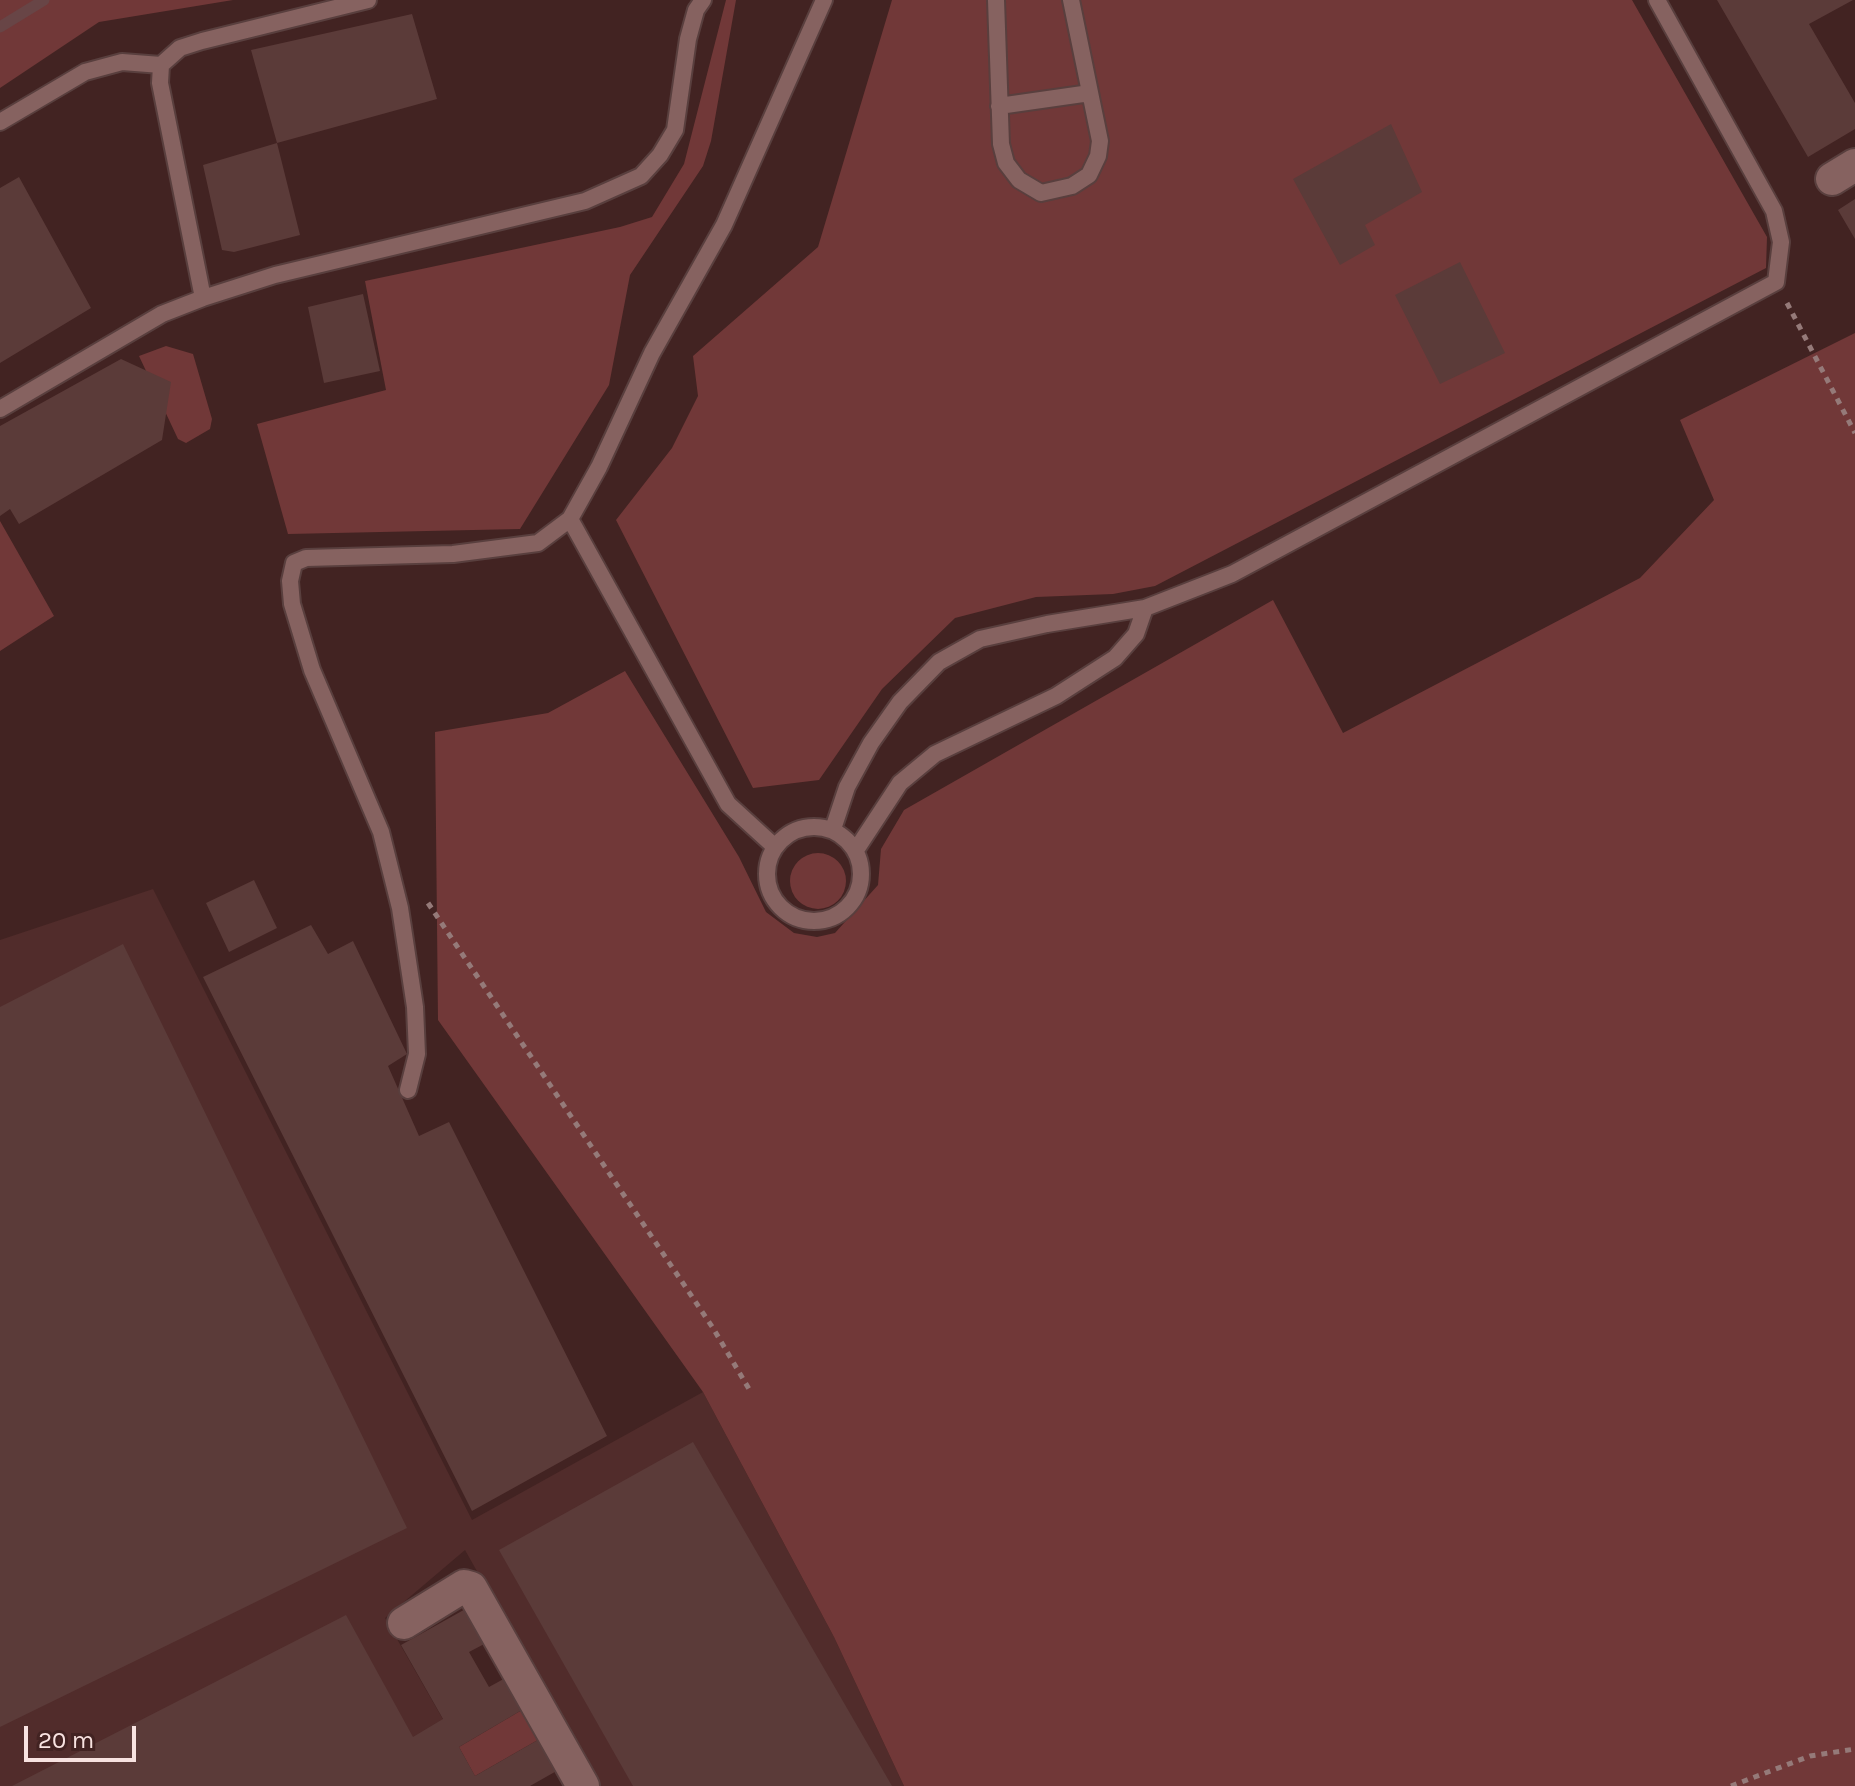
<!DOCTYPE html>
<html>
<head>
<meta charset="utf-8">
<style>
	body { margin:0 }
	#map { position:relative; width:1855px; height:1786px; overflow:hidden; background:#422322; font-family:Karla,sans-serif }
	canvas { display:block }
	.scale { position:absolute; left:24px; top:1726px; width:112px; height:36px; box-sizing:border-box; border:4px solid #f8e3e1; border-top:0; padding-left:10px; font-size:24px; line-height:28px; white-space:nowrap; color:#f8e3e1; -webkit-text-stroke:6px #422322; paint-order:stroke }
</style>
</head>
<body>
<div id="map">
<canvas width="1855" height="1786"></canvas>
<div class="scale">20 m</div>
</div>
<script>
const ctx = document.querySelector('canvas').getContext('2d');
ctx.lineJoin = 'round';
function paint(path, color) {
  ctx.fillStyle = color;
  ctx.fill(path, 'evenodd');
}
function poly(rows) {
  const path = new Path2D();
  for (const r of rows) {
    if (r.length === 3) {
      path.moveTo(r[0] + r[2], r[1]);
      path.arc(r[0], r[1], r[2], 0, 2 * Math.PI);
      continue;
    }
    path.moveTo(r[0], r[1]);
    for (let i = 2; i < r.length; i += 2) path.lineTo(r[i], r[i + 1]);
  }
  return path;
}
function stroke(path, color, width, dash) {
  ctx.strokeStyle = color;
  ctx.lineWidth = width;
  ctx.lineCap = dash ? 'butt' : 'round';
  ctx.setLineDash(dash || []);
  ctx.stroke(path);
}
paint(poly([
	[153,889,472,1520,703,1392,834,1637,904,1786,598,1786,465,1550,385,1618,481,1786,0,1786,0,940]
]), '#512c2b');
paint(poly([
	[0,0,233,0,99,22,0,88],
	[726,0,736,0,711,141,703,166,630,275,609,385,520,529,288,534,257,424,386,390,365,281,620,227,652,217,684,164],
	[892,0,1632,0,1767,237,1766,268,1155,586,1113,594,1036,597,955,618,882,689,819,780,753,788,616,520,672,448,698,396,693,356,818,247],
	[1855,333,1855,1786,904,1786,834,1637,703,1392,438,1020,435,732,548,713,625,671,739,857,766,912,794,933,817,937,835,933,878,885,881,849,904,810,1273,600,1343,733,1640,578,1714,500,1680,420],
	[166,346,193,354,212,419,210,429,186,443,178,439,139,356],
	[0,521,54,616,0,651],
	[818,881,28],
	[527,1707,543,1737,475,1776,459,1747]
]), '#713838');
stroke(poly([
	[0,27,44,0]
]), '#684546', 11);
paint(poly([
	[1717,0,1853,0,1809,24,1855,103,1855,129,1808,157],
	[412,14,437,99,277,143,251,50],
	[1391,124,1422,192,1365,225,1375,245,1340,265,1293,179],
	[277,143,300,235,234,252,222,250,203,165],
	[19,177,91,308,0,363,0,188],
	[1855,199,1855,239,1838,210],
	[1460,262,1505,353,1440,384,1395,295],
	[363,294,380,371,324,383,308,307],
	[121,359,171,382,162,440,19,524,10,509,0,516,0,426],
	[254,880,277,928,229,952,206,903],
	[311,925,328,954,353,941,407,1054,388,1066,419,1136,449,1122,607,1436,472,1511,203,977],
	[123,944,407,1528,0,1727,0,1007],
	[693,1442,892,1786,633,1786,499,1550],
	[469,1607,488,1642,469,1652,489,1687,509,1676,527,1707,459,1747,475,1776,543,1737,560,1769,530,1786,12,1786,346,1615,413,1737,443,1719,401,1645]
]), '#5b3b39');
const lane = poly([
	[996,0,1001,144,1006,163,1019,180,1041,193,1072,186,1089,175,1098,156,1100,141,1071,0],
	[999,106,1090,93],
	[0,122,85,72,122,62,161,65],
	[203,298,160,83,161,65,180,48,202,41,368,0],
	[0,409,162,314,203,298,275,275,585,201,641,176,660,155,675,130,688,39,696,10,703,0],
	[570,519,728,804,775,847],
	[814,874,47],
	[833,829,847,787,871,743,900,702,939,662,980,639,1047,624,1145,608,1232,574,1776,282,1781,242,1774,211,1657,0],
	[856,850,900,783,935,754,1056,696,1115,658,1136,634,1145,608],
	[408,1090,417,1054,415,1007,400,908,381,832,312,670,292,604,290,581,294,563,306,558,453,554,538,543,570,519,599,467,652,353,724,225,824,0]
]);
const street = poly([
	[1832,179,1855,165],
	[404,1623,464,1586,471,1588,583,1786]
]);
stroke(lane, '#593f3e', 20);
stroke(street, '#593f3e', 36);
stroke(poly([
	[1787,303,1855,433],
	[428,903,713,1328,749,1389],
	[1731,1786,1810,1756,1855,1749]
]), '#957a79', 5, [6, 6]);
stroke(lane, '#866260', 16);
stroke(street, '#866260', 32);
</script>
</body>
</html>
